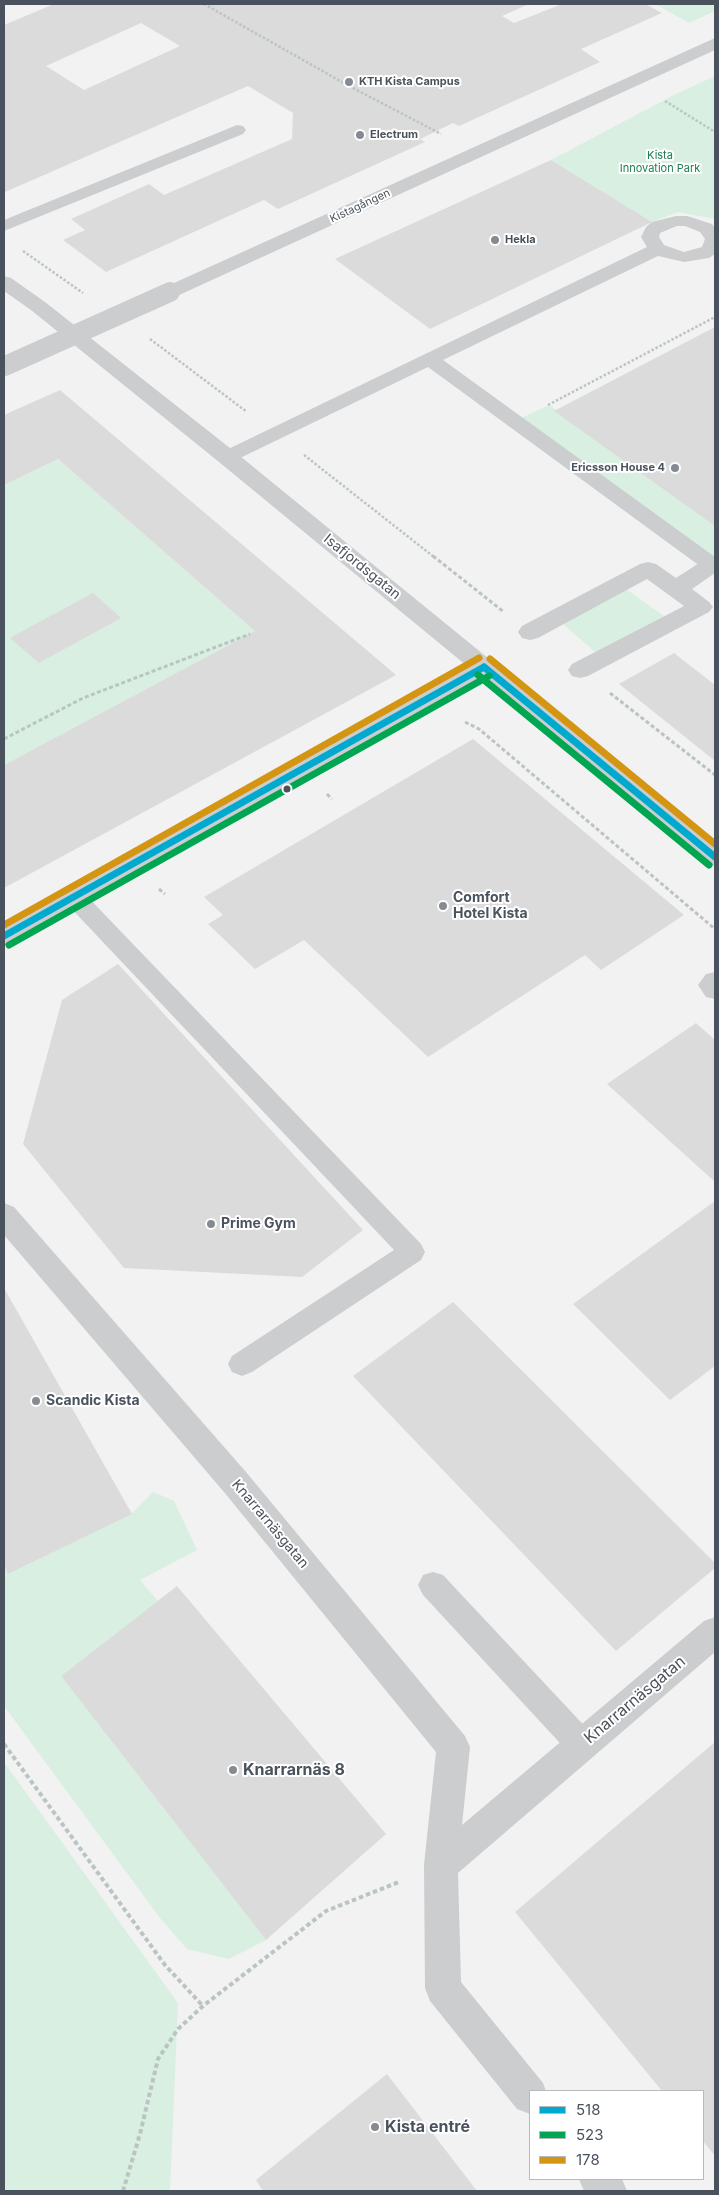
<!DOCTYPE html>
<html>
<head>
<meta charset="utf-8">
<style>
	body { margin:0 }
	#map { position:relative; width:719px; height:2195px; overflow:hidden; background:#f2f2f2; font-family:Inter,sans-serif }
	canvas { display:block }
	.frame { position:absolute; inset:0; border:5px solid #4a535d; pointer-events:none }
	.legend { position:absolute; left:529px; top:2090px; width:175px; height:90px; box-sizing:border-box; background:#fff; border:1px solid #b7babe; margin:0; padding:6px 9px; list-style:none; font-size:15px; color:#4a535d }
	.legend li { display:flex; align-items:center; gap:10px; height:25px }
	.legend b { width:25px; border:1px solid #b7babe }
</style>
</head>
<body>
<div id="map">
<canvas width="719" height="2195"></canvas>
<div class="frame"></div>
<ul class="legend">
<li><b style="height:6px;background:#00a9ce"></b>518</li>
<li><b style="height:6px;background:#00a651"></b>523</li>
<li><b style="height:6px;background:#d49513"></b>178</li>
</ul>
</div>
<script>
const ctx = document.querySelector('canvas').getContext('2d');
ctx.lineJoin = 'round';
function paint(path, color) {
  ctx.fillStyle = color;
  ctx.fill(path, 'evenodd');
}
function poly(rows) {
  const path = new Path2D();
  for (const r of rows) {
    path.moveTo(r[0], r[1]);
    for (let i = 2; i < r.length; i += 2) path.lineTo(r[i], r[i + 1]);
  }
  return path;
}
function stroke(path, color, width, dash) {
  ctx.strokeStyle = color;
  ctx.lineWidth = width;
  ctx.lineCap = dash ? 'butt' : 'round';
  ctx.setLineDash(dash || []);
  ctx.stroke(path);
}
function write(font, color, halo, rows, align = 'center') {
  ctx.font = font + ' Inter,sans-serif';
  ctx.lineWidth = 4;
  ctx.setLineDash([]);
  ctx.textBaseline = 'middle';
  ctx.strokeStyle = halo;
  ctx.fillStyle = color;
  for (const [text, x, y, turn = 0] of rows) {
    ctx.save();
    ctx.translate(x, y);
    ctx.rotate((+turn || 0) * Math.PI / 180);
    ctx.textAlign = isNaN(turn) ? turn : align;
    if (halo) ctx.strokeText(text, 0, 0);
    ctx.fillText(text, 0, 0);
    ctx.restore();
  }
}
paint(poly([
	[655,4,715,4,715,11,689,23],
	[715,76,715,219,678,212,652,222,551,160,674,95],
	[549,405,715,520,715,564,713,566,515,421],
	[58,459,255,631,4,765,4,485],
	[623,587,664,616,596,653,562,623],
	[153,1492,174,1501,197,1550,140,1580,158,1601,61,1676,266,1940,229,1959,187,1949,160,1918,4,1706,4,1565,8,1574,131,1514],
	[4,1762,178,2003,170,2191,4,2191]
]), '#d8efe2');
paint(poly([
	[54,4,529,4,502,16,514,23,562,4,645,4,662,13,581,49,600,62,459,126,453,123,420,139,425,142,278,209,264,200,106,272,63,240,85,230,71,219,149,184,164,195,292,139,293,113,248,86,5,192,4,25],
	[141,23,180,46,84,90,46,66],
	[551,160,652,222,430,329,335,259],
	[715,327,715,526,554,411],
	[60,390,396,675,4,888,4,765,255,631,58,459,4,485,4,415],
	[93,593,121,618,39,663,10,638],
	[674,653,715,685,715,761,619,684],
	[473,739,684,915,601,970,585,955,428,1057,304,940,255,969,208,924,223,915,204,897],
	[118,964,363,1230,302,1277,124,1268,23,1144,62,1000],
	[696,1023,715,1040,715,1182,607,1084],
	[715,1201,715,1366,670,1400,573,1304],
	[4,1288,132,1514,8,1574,4,1565],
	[453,1302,715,1563,715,1568,616,1651,353,1376],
	[177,1586,386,1834,266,1940,61,1676],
	[715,1742,715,2156,703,2141,703,2091,662,2091,515,1912],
	[387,2074,477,2191,263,2191,256,2180]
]), '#dbdbdc');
stroke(poly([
	[204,4,349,86,441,134],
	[665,101,715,132],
	[23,251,83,293],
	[150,339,247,412],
	[548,405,715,317],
	[304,455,434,557]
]), '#bac5c2', 2.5, [2.5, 2]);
stroke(poly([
	[433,556,504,612],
	[610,693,715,775],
	[465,722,479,729,715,929],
	[4,739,83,698,250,634],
	[327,794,332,799],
	[159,889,165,894]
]), '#bac5c2', 3, [4, 2.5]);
stroke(poly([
	[4,1744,165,1965,203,2006],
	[123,2191,140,2134,158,2059,178,2029,203,2006,326,1911,399,1882]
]), '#bac5c2', 4, [4.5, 3]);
paint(poly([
	[237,125,243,126,246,130,243,134,4,231,4,220,237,125],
	[676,216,687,216,712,224,715,228,715,254,709,258,684,262,658,256,443,360,715,557,715,574,708,572,428,367,234,461,227,463,220,461,217,457,220,453,647,247,641,237,646,227,652,222,676,216],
	[677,226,685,226,700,232,705,239,702,247,684,252,664,245,659,237,660,233,677,226],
	[75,889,83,892,421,1244,425,1252,421,1260,252,1372,242,1376,232,1372,228,1364,232,1356,394,1250,67,904,63,898,67,892,75,889],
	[715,972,715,999,706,997,698,985,706,974,715,972],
	[433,1572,443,1575,593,1735,597,1745,593,1755,582,1760,571,1755,423,1595,418,1585,423,1575,433,1572]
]), '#cccdcf');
paint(poly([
	[715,38,715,50,177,296,170,298,163,296,160,292,163,288,715,38],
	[4,276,11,278,45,302,235,452,715,843,715,866,706,864,482,679,13,943,4,946,4,924,467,666,219,462,31,310,4,291,4,276],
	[715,556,715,573,692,589,709,602,713,607,709,612,588,676,580,678,572,676,568,670,572,664,684,606,647,579,538,638,530,640,522,638,518,632,522,626,640,564,648,562,656,564,676,578,707,558,715,556],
	[4,1203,14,1207,246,1472,465,1736,470,1747,462,1825,704,1621,715,1617,715,1652,458,1873,461,1982,543,2083,546,2091,530,2091,530,2114,517,2109,430,2001,425,1988,424,1865,436,1752,224,1492,4,1235,4,1203],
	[579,2179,622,2179,627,2191,584,2191,579,2179]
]), '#cccdcf');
stroke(poly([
	[5,366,170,292]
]), '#cccdcf', 20);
stroke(poly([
	[484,667,715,857],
	[4,936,484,667]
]), '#00a9ce', 7);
stroke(poly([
	[478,675,709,865],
	[9,945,489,676]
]), '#00a651', 7);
stroke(poly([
	[490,659,715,844],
	[4,925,479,658]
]), '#d49513', 7);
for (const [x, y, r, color] of [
	[349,82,5,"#858b91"],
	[360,135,5,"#858b91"],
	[495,240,5,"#858b91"],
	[675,468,5,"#858b91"],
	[287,789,4.5,"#4a535d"],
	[443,906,5,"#858b91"],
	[211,1224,5,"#858b91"],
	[36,1401,5,"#858b91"],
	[233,1770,5,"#858b91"],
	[375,2127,5,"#858b91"]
]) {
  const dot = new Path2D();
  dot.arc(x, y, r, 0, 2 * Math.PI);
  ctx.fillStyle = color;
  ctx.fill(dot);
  stroke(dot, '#fff', 2);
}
write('bold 11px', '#4a535d', '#fff', [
	["KTH Kista Campus",359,82],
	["Electrum",370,135],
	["Hekla",505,240],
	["Ericsson House 4",665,468,"right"]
], 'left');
write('11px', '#1d7c52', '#fff', [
	["Kista",660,156],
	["Innovation Park",660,169]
]);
write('11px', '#4a535d', '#fff', [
	["Kistagången",360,206,-25]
]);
write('14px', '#4a535d', '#fff', [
	["Isafjordsgatan",362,567,39],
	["Knarrarnäsgatan",270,1524,50]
]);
write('bold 14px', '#4a535d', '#fff', [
	["Comfort",453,898],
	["Hotel Kista",453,914],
	["Prime Gym",221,1224],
	["Scandic Kista",46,1401]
], 'left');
write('16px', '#4a535d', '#fff', [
	["Knarrarnäsgatan",635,1700,-40]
]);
write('bold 16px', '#4a535d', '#fff', [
	["Knarrarnäs 8",243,1770],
	["Kista entré",385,2127]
], 'left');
</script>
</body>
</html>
